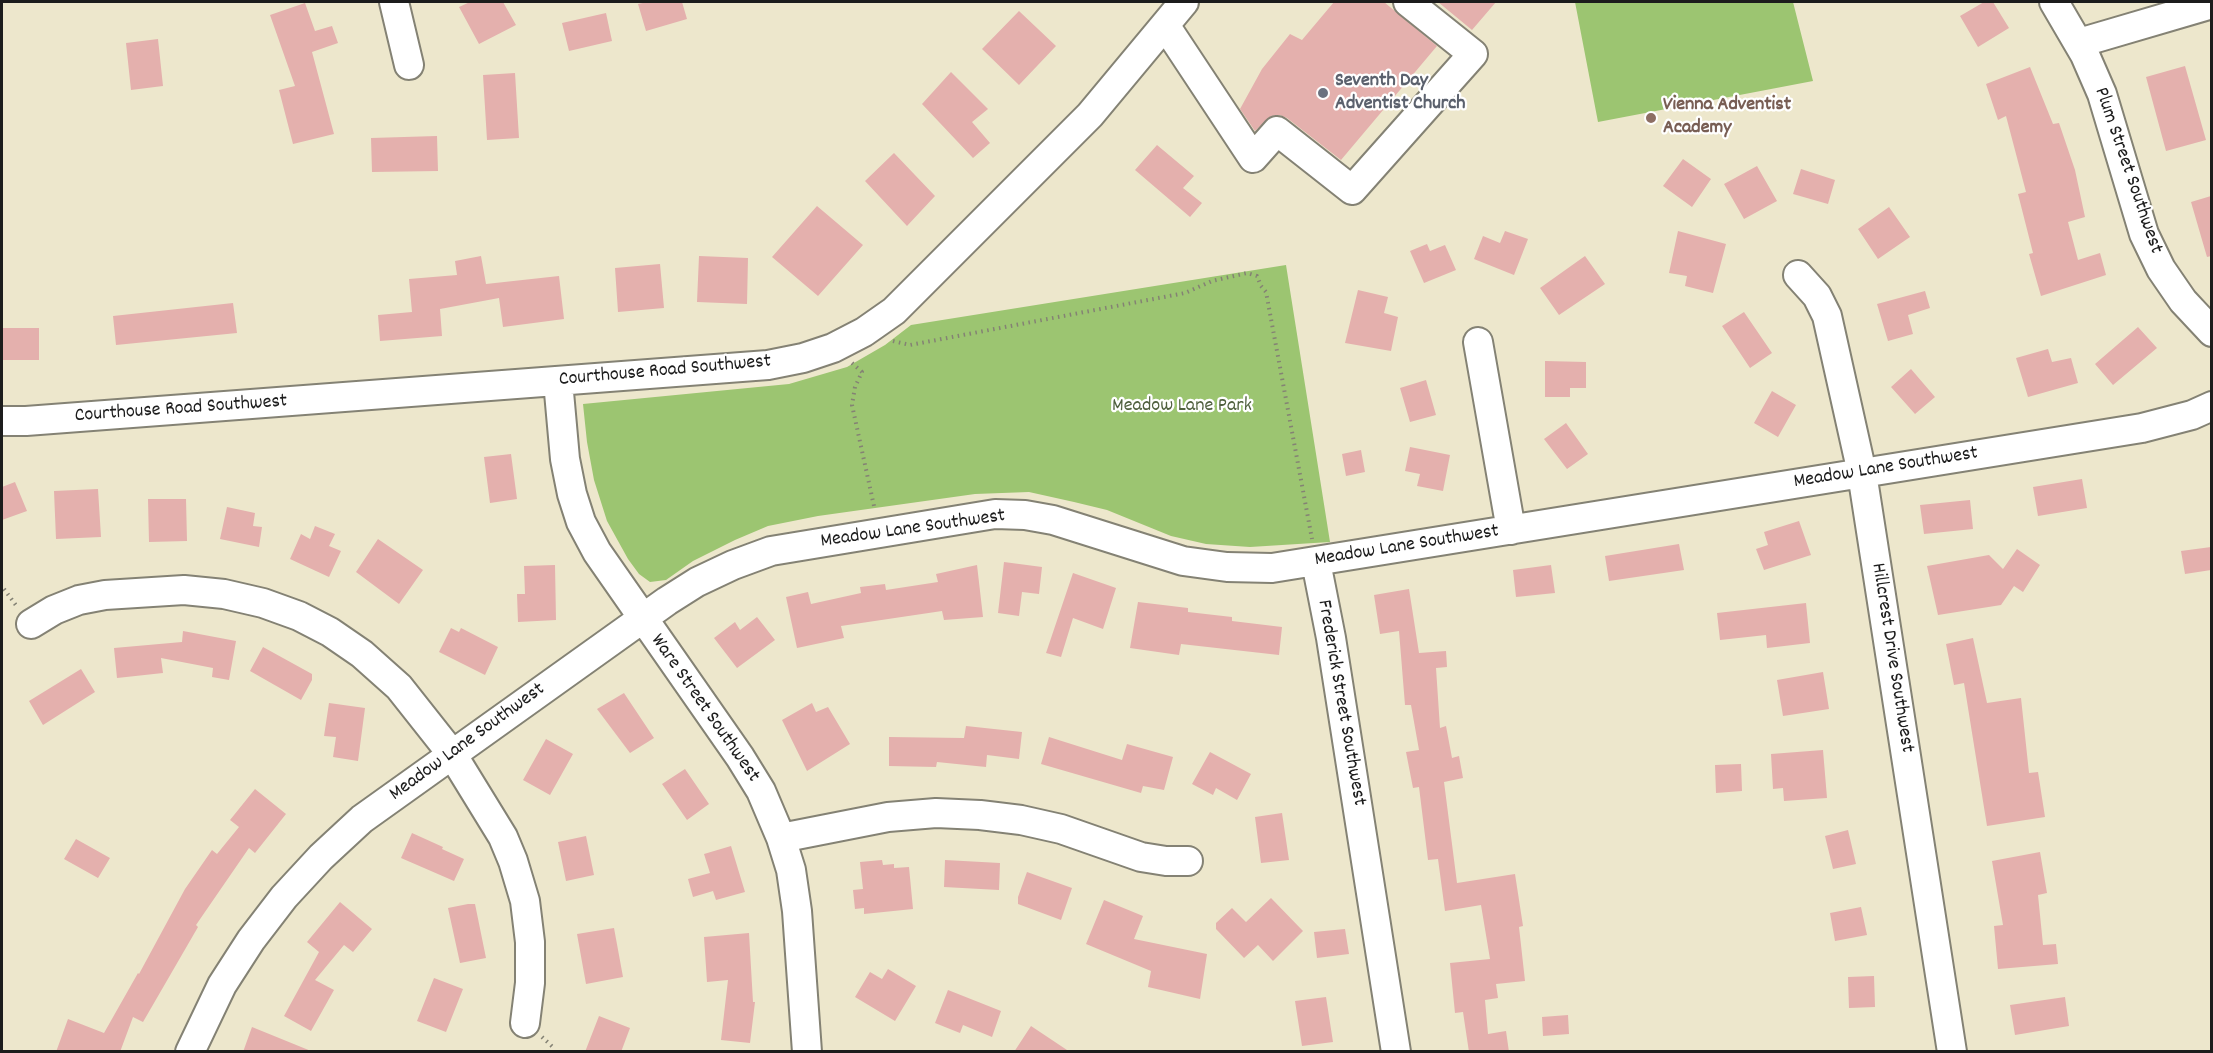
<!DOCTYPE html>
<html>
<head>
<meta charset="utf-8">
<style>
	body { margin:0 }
	#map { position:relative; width:2213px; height:1053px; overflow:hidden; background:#ede7cc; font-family:Dekko,sans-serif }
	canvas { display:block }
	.frame { position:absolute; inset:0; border:3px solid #1c1c1c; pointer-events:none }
</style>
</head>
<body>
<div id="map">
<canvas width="2213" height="1053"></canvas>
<div class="frame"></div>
</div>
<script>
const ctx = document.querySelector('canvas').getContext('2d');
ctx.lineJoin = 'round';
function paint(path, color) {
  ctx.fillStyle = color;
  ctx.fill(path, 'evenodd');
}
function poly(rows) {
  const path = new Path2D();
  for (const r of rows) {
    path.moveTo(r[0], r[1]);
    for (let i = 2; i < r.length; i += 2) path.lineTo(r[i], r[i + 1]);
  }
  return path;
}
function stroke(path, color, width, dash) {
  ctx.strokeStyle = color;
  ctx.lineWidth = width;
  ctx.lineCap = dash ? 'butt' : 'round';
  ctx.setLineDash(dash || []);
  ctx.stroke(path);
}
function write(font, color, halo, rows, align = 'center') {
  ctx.font = font + ' Dekko,sans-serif';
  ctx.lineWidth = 4.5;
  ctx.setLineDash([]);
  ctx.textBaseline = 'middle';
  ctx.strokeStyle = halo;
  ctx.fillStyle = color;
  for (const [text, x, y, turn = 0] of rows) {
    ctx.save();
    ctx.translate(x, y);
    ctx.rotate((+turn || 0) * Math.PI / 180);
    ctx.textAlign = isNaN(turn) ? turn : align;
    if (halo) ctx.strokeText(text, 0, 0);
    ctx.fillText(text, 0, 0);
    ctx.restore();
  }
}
paint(poly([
	[1575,2,1793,2,1813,81,1598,122],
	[1286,265,1330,542,1250,547,1206,544,1171,536,1107,510,1074,502,1029,492,975,494,818,516,768,526,735,540,693,561,666,580,650,582,639,574,628,559,607,521,594,480,587,442,583,404,789,384,847,367,885,345,911,325]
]), '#9cc571');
paint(poly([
	[470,2,503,2,516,25,479,44,459,7],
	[647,2,682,2,687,19,646,31,638,4],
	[1334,2,1384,2,1437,46,1341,160,1287,118,1280,115,1271,116,1255,131,1240,109,1262,69,1290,34,1302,40],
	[1438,2,1496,2,1472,30],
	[1984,2,1993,2,2009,28,1978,47,1960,16],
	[305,3,315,31,332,26,338,43,312,52,334,134,293,144,279,90,295,86,270,15],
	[1019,11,1056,46,1019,85,982,49],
	[606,13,612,41,569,51,562,23],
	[158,39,163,86,131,90,126,43],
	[2185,66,2206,140,2166,151,2146,77],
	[2030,67,2053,124,2059,123,2075,170,2085,217,2068,222,2078,260,2100,253,2106,275,2041,296,2029,254,2033,253,2018,194,2026,192,2006,116,1998,120,1986,84],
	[951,72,988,109,972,122,990,143,973,158,922,104],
	[515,73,519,138,487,140,483,75],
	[437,136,438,171,372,172,371,138],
	[1157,145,1194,176,1183,188,1202,203,1190,217,1135,170],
	[894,153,935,196,907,226,865,181],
	[1683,159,1711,179,1692,207,1663,186],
	[1757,166,1777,201,1744,219,1724,184],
	[1801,169,1835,180,1828,204,1793,194],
	[2211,196,2211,256,2207,257,2191,202],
	[817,206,863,245,818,296,772,257],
	[1889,207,1910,237,1878,259,1858,229],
	[1505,231,1528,239,1514,275,1474,259,1483,236,1500,243],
	[1678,231,1726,244,1713,293,1685,286,1687,276,1669,273],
	[1427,244,1430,251,1445,245,1456,270,1424,283,1410,251],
	[481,256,486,284,559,276,564,319,503,327,499,298,440,309,442,336,380,341,378,315,412,312,409,279,457,275,455,261],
	[699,256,748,258,747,304,697,302],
	[1585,256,1605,284,1559,315,1540,288],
	[660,264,664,308,618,312,615,268],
	[1358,290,1388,297,1384,313,1398,317,1391,351,1345,343],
	[1925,291,1930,308,1908,315,1913,334,1888,341,1877,304],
	[233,303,237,333,116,345,113,316],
	[1744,312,1772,353,1750,368,1722,326],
	[2138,327,2157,348,2113,385,2095,364],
	[2,328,39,328,39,360,2,360],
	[2048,349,2052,362,2071,358,2078,383,2028,397,2016,358],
	[1545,361,1586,362,1586,388,1570,388,1570,397,1545,397],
	[1911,369,1935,397,1915,414,1891,387],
	[1426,380,1436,415,1410,422,1400,388],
	[1772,391,1796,405,1778,437,1754,423],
	[1566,423,1588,454,1567,469,1544,439],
	[1410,447,1450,455,1443,491,1417,486,1420,474,1405,471],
	[1361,450,1365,472,1346,476,1342,454],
	[511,454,517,499,490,503,484,457],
	[2082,479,2087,508,2038,516,2033,487],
	[15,482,27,511,2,520,2,487],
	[98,489,101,537,56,539,54,491],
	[148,499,186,499,187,541,149,542],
	[1970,500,1973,529,1924,534,1920,505],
	[227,507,255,513,253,526,262,527,259,547,220,539],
	[1799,521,1811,555,1764,570,1756,549,1768,545,1764,532],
	[315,526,335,534,329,546,341,551,329,577,290,559,301,534,310,539],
	[378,539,423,570,399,604,356,572],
	[1679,544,1684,570,1609,581,1605,556],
	[2211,547,2211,570,2185,574,2181,551],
	[2017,549,2040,565,2023,592,2014,586,2001,605,1938,615,1927,566,1989,555,2003,569],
	[1004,562,1042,567,1039,594,1022,592,1019,616,998,613],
	[555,565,556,620,518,622,517,594,525,594,524,566],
	[977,565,983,617,944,620,942,611,841,626,844,638,797,648,786,597,808,592,811,604,861,593,860,587,885,584,886,590,938,582,936,574],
	[1551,565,1555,593,1516,597,1513,570],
	[1073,573,1116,588,1103,629,1073,618,1061,657,1046,653],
	[1409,589,1419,653,1446,651,1447,667,1436,668,1440,728,1446,726,1452,758,1459,756,1463,778,1444,782,1457,883,1515,874,1523,926,1519,927,1525,981,1496,984,1498,998,1485,1000,1488,1034,1506,1031,1509,1052,1469,1052,1463,1012,1455,1013,1450,963,1490,959,1481,905,1445,911,1438,859,1428,860,1419,787,1413,788,1406,752,1419,750,1411,705,1405,705,1399,631,1380,634,1374,595],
	[1138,602,1188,608,1188,612,1232,617,1232,621,1282,627,1279,655,1181,644,1179,655,1130,648],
	[1806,603,1810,643,1767,648,1766,635,1720,640,1717,613],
	[757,617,775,640,737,668,714,638,735,622,740,630],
	[451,628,459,632,461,628,498,647,485,675,439,652],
	[183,631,236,641,229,680,212,677,213,668,161,658,163,673,117,678,114,648,182,642],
	[1973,638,1987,703,2021,698,2029,773,2038,772,2045,817,1987,826,1964,683,1954,685,1946,644],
	[263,647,312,674,312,680,301,700,250,671],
	[81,669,95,692,43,725,29,701],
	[1823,672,1829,709,1783,716,1777,680],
	[624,693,654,738,630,753,597,709],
	[329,703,365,708,358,761,333,757,336,737,324,736],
	[812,703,816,712,828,707,850,744,807,771,782,720],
	[966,726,1022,732,1019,759,987,755,986,767,937,762,936,767,889,766,889,737,964,738],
	[1049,737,1122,760,1127,744,1173,757,1164,790,1143,786,1141,793,1041,764],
	[546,739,573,754,550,795,523,780],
	[1823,750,1827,798,1784,801,1783,788,1773,789,1771,754],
	[1210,752,1251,774,1237,800,1216,788,1213,795,1192,784],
	[1741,764,1742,791,1716,793,1715,765],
	[685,769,709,804,687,820,662,784],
	[255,789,286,814,255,853,249,848,196,925,198,927,143,1022,133,1017,120,1052,56,1052,68,1019,104,1033,138,973,139,974,185,889,212,850,217,854,239,827,230,820],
	[1282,813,1289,860,1261,863,1255,817],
	[1848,830,1856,864,1833,869,1825,836],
	[412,833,443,847,442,849,464,859,454,881,401,858],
	[586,836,594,875,566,881,558,842],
	[76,839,110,858,98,878,64,859],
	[731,846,745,892,716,900,713,891,693,897,688,879,710,873,704,854],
	[2040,852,2047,893,2038,895,2043,945,2056,944,2058,964,1998,969,1994,926,2003,925,1992,861],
	[882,860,883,865,894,864,894,868,909,867,913,909,864,914,864,908,855,909,853,890,863,889,860,862],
	[945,860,1000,863,999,890,944,887],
	[1027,872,1072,888,1061,920,1018,904,1018,897],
	[1271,898,1303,931,1273,961,1258,945,1244,958,1216,929,1216,923,1232,908,1246,922],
	[1104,900,1143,916,1134,939,1207,954,1200,999,1148,987,1151,971,1086,944],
	[340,902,372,929,353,952,344,945,315,980,334,990,311,1031,284,1016,319,952,307,942],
	[468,904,475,904,486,958,460,963,448,908],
	[1861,907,1867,935,1835,941,1830,913],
	[614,928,623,977,586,984,577,934],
	[1345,929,1349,954,1317,958,1314,932],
	[749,933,753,1002,755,1002,750,1043,721,1040,728,980,707,982,704,937],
	[888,969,916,986,895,1021,855,997,870,972,882,979],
	[1874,976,1875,1007,1849,1008,1848,977],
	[434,978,463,989,446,1032,417,1021],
	[948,990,1001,1011,992,1037,963,1025,960,1033,935,1023],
	[1326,997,1333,1042,1302,1046,1295,1001],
	[2065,997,2069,1026,2015,1035,2010,1005],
	[1568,1015,1569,1034,1543,1036,1542,1017],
	[599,1016,630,1028,621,1052,585,1052],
	[1031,1026,1070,1052,1014,1052],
	[252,1027,311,1051,311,1052,243,1052]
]), '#e4b0ad');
const minor = poly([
	[394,2,409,65],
	[2054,2,2085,55,2102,94,2144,234,2161,269,2183,301,2212,332],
	[1165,25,1253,158,1277,131,1352,190,1473,54,1408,2],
	[2079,43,2212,4],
	[1798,275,1817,296,1827,316,1862,473,1952,1052],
	[1478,342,1511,530],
	[558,381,565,459,572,494,581,522,597,552,740,757,761,791,781,838,791,870,797,911,807,1052],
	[2,421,26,421,768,365,803,358,833,348,864,332,894,311,1090,115,1184,2],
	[1316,562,1331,638,1396,1052],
	[31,624,54,610,79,600,105,595,184,590,224,594,263,603,299,616,330,632,362,654,399,687,452,754,503,837,513,861,525,901,530,942,530,983,525,1023],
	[781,838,888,817,936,813,980,815,1021,820,1061,829,1141,857,1166,861,1188,861],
	[190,1052,222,985,251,940,284,897,321,857,362,819,667,601,697,582,733,565,771,551,995,514,1025,515,1053,520,1183,561,1227,567,1272,568,2142,428,2192,415,2212,406]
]);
stroke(minor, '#848274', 32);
stroke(poly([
	[893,341,910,345,1185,293,1212,281,1247,273,1257,276,1261,286,1266,292,1312,539],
	[852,363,862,372,855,387,852,405,874,506],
	[4,589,18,608],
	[542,1037,555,1049]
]), '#848274', 4, [1.5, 4.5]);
stroke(minor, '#fff', 28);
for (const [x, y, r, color] of [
	[1323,93,6,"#6b7280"],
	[1651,118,6,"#8d6e63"]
]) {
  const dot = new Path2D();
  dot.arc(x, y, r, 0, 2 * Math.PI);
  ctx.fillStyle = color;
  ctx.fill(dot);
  stroke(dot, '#fff', 2);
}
write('bold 20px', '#5b616d', '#fff', [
	["Seventh Day",1335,82],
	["Adventist Church",1335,105]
], 'left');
write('bold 20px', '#785e54', '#fff', [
	["Vienna Adventist",1663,106],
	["Academy",1663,129]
], 'left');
write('20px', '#1c1c1c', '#fff', [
	["Plum Street Southwest",2127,171,71],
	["Courthouse Road Southwest",665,372,-5],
	["Courthouse Road Southwest",181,410,-4],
	["Meadow Lane Southwest",1886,469,-9],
	["Meadow Lane Southwest",913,530,-8],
	["Meadow Lane Southwest",1407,547,-9],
	["Hillcrest Drive Southwest",1891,658,81],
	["Frederick Street Southwest",1340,703,80],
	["Ware Street Southwest",704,709,55],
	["Meadow Lane Southwest",468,743,-36]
]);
write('20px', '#4f603e', '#fff', [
	["Meadow Lane Park",1182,407]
]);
</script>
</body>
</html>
